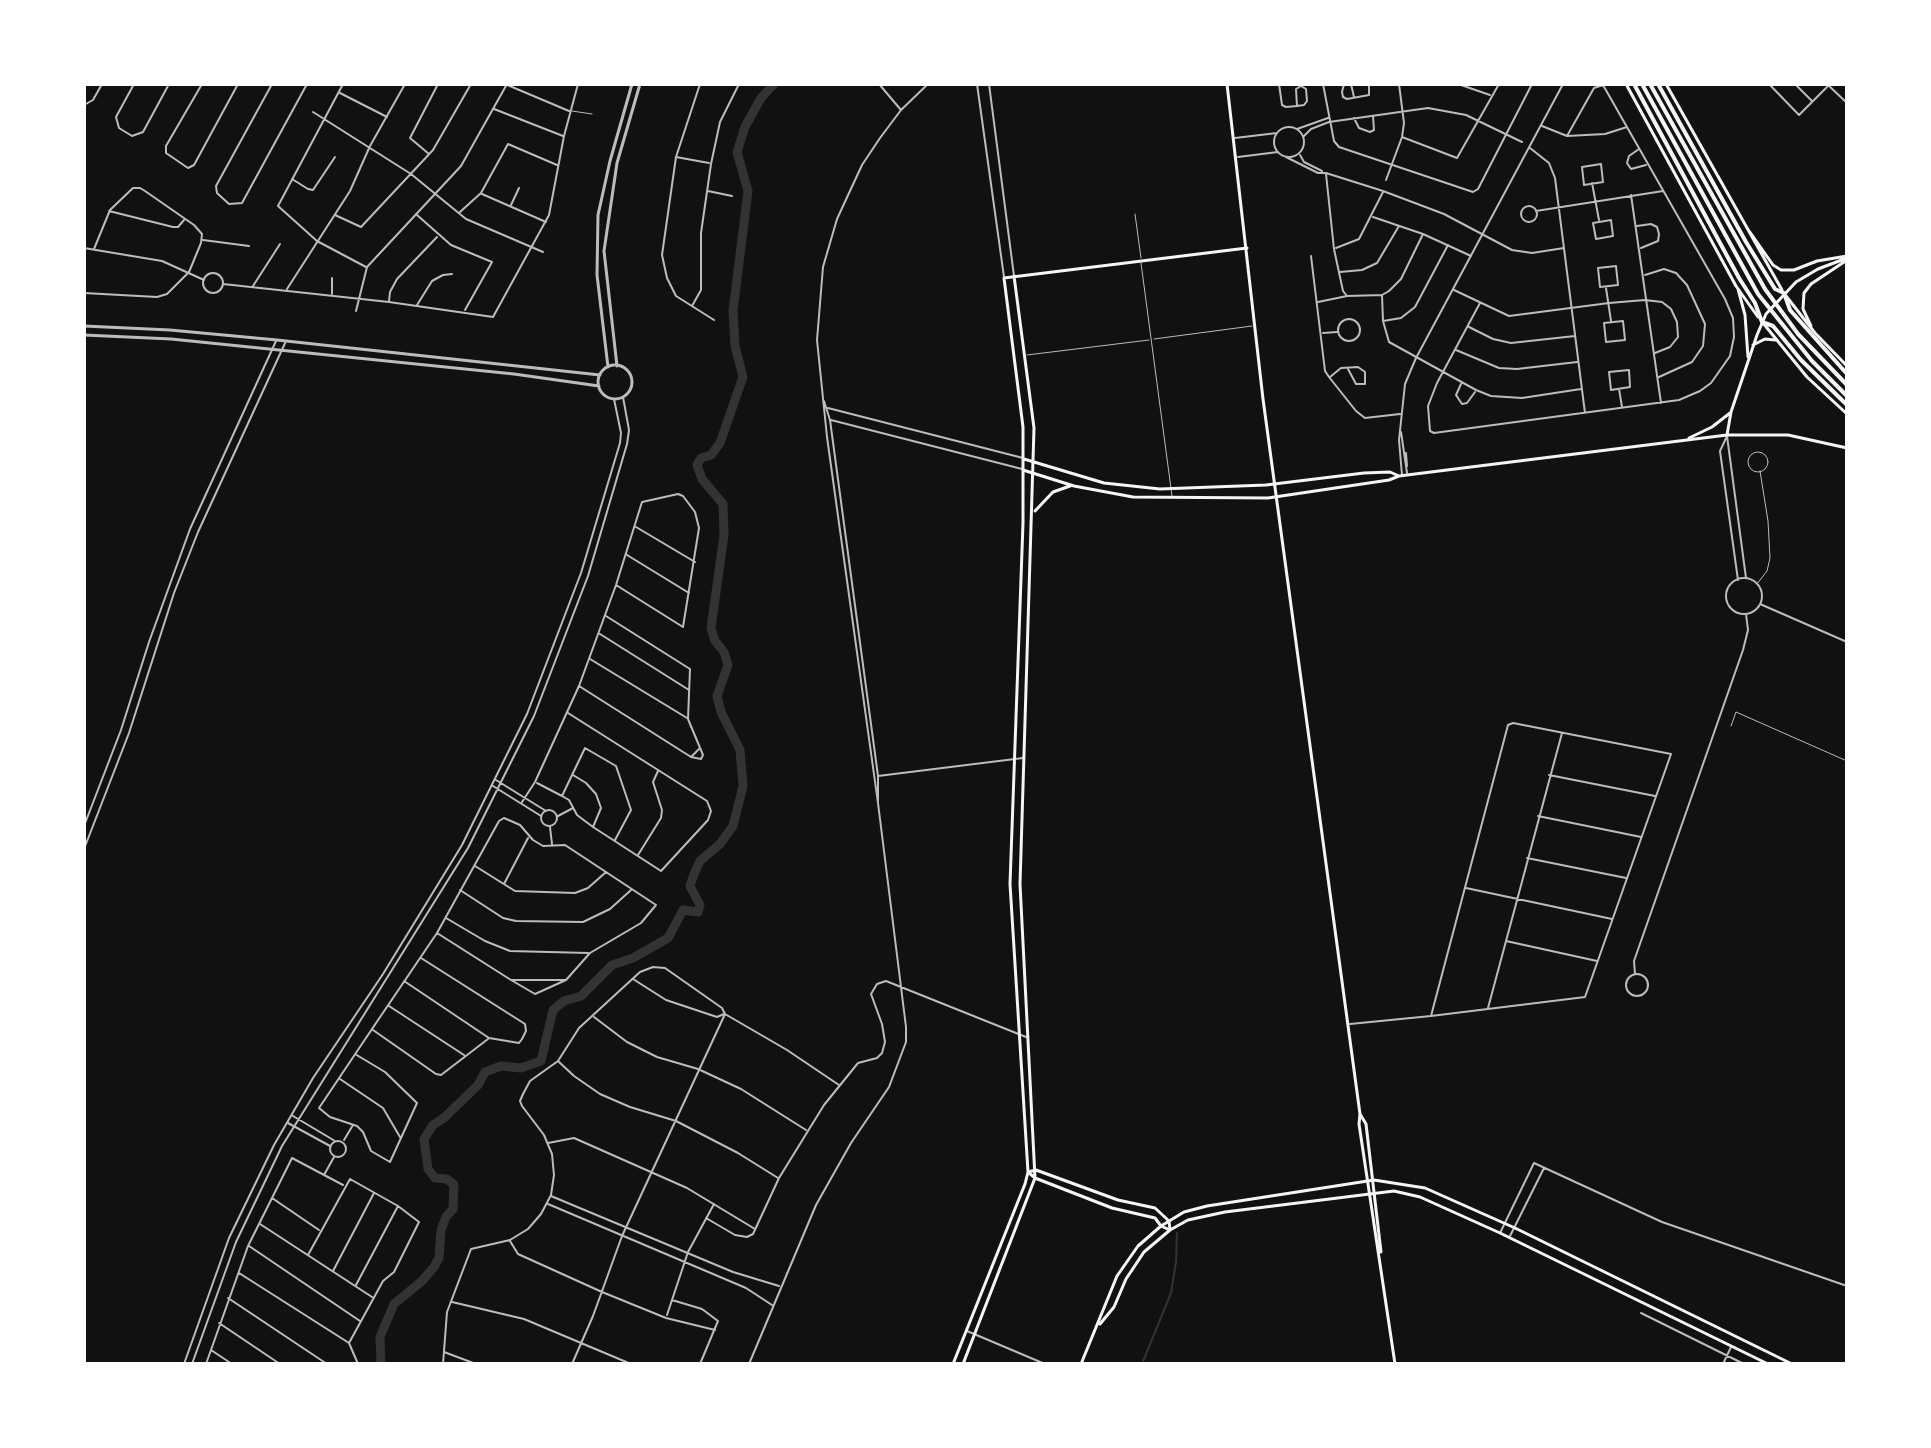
<!DOCTYPE html>
<html>
<head>
<meta charset="utf-8">
<style>
	body { margin:0 }
	#map { position:relative; width:1931px; height:1448px; overflow:hidden; background:#111; font-family:Inter,sans-serif }
	canvas { display:block }
	.frame { position:absolute; inset:0; border:86px solid #fff; pointer-events:none }
</style>
</head>
<body>
<div id="map">
<canvas width="1931" height="1448"></canvas>
<div class="frame"></div>
</div>
<script>
const ctx = document.querySelector('canvas').getContext('2d');
ctx.lineJoin = 'round';
function poly(rows) {
  const path = new Path2D();
  for (const r of rows) {
    if (r.length === 3) {
      path.moveTo(r[0] + r[2], r[1]);
      path.arc(r[0], r[1], r[2], 0, 2 * Math.PI);
      continue;
    }
    path.moveTo(r[0], r[1]);
    for (let i = 2; i < r.length; i += 2) path.lineTo(r[i], r[i + 1]);
  }
  return path;
}
function stroke(path, color, width, dash) {
  ctx.strokeStyle = color;
  ctx.lineWidth = width;
  ctx.lineCap = dash ? 'butt' : 'round';
  ctx.setLineDash(dash || []);
  ctx.stroke(path);
}
stroke(poly([
	[1142,1364,1171,1293,1176,1262,1177,1233]
]), '#333', 2);
stroke(poly([
	[381,1364,380,1337,394,1304,422,1281,434,1267,439,1258,441,1230,446,1217,453,1209,454,1185,447,1179,435,1178,428,1169,424,1139,433,1125,445,1117,478,1085,485,1072,501,1066,521,1068,541,1061,553,1010,564,1001,581,996,612,965,633,958,668,938,683,910,698,912,700,905,690,886,694,874,700,861,720,844,733,826,743,786,740,750,721,712,717,696,728,665,724,652,715,641,711,628,724,535,723,504,702,479,697,465,701,458,711,455,720,443,743,377,735,346,733,311,748,191,737,152,745,127,761,98,774,84]
]), '#333', 9);
stroke(poly([
	[572,111,592,114],
	[1135,214,1141,258],
	[1141,263,1172,496],
	[1154,339,1252,326],
	[1027,355,1149,340],
	[1758,462,10],
	[1757,584,1767,571,1770,558,1768,521,1760,471],
	[1731,726,1736,712,1847,761]
]), '#bcbcbc', 1);
stroke(poly([
	[134,84,116,117,119,128,132,136,143,132,169,84],
	[202,84,166,146,166,153,188,168,194,165,238,84],
	[272,84,216,186,217,193,229,204,242,203,307,84],
	[343,84,278,206,317,241,366,267],
	[505,84,569,111],
	[700,84,676,157,662,255,667,278,676,296,714,320],
	[879,84,901,110],
	[977,84,1004,277],
	[989,84,1014,276],
	[1279,84,1282,105,1286,107,1297,106,1304,105,1307,101,1306,89,1301,86,1296,89,1297,106],
	[1323,84,1334,141,1339,147,1473,192,1478,189,1532,84],
	[1344,84,1342,92,1343,97,1347,99,1369,95,1369,84],
	[1351,84,1354,97],
	[1458,84,1490,95],
	[1769,84,1799,115,1830,84],
	[1795,84,1812,101],
	[1827,84,1847,103],
	[340,93,387,117],
	[84,105,93,100,102,84],
	[494,109,563,136],
	[313,112,411,174,466,219,543,252],
	[1354,118,1359,128,1370,132,1374,130,1373,116],
	[1542,126,1567,136,1605,134,1627,127],
	[1289,142,15],
	[1297,129,1328,118],
	[1303,137,1311,129,1329,122,1428,108,1466,115,1522,142],
	[1402,137,1457,158,1499,84],
	[1235,138,1277,133],
	[1530,148,1549,163,1555,178,1585,413],
	[1639,149,1629,156,1627,163,1631,169,1646,165],
	[429,154,410,138,438,84],
	[1300,155,1304,162,1322,171],
	[676,157,709,163],
	[1238,157,1278,152],
	[1286,157,1318,173,1326,173,1383,191,1444,214,1512,250,1532,253,1564,248],
	[1601,164,1603,182,1584,185,1582,167,1601,164],
	[1846,171,1847,171],
	[1326,174,1334,249,1343,291,1347,296,1382,295,1389,291,1401,279,1423,234],
	[292,179,308,189,313,190,335,157],
	[1386,180,1402,137,1404,123,1399,84],
	[1592,183,1599,220],
	[708,191,732,196],
	[482,194,546,222],
	[1631,195,1661,403],
	[511,205,519,188],
	[1529,214,8],
	[109,211,173,227,178,227,184,220],
	[1536,211,1663,191],
	[460,212,481,193,508,144,557,165],
	[335,215,361,227,433,150,471,84],
	[417,215,451,245,492,262,465,310],
	[1373,217,1423,234,1471,256],
	[1611,220,1613,236,1596,239,1593,223,1611,220],
	[1637,226,1651,224,1657,227,1659,234,1658,241,1641,248],
	[203,240,249,246],
	[84,248,162,261,204,280],
	[1336,248,1359,239,1383,192],
	[1311,256,1325,371,1329,377,1356,411,1365,418,1400,414],
	[1616,266,1618,285,1600,287,1598,268,1616,266],
	[1340,272,1362,270,1377,263,1399,226],
	[213,283,10],
	[1645,275,1664,269,1676,273,1687,285,1705,324,1703,346,1692,362,1659,377],
	[223,284,389,302,493,317,549,215,564,136,578,84],
	[253,286,280,244],
	[1606,288,1611,321],
	[287,289,350,191,370,146,405,84],
	[1454,290,1509,316,1609,303,1645,300,1662,302,1671,309,1677,322,1678,337,1670,347,1655,353],
	[84,293,157,297,167,294,189,272,201,243,202,234,194,225,145,191,140,188,133,188,110,210,94,249],
	[332,294,332,278],
	[1382,295,1383,321,1389,342,1476,390,1491,396,1522,398,1581,389],
	[389,301,390,292,397,279,437,237],
	[1318,302,1347,296],
	[1480,303,1437,383,1428,406,1430,431,1434,433,1679,400,1700,391,1711,383,1730,356,1734,337,1733,318,1725,299,1603,85,1594,88,1567,136],
	[417,305,432,281,443,275,452,274],
	[692,306,701,290,701,233,711,164,720,122,739,84],
	[356,311,367,267,461,166,507,84],
	[1349,330,11],
	[1383,321,1401,318,1415,307,1448,245],
	[1623,321,1625,340,1606,342,1604,323,1623,321],
	[1469,327,1493,339,1511,343,1575,336],
	[1323,333,1337,332],
	[1456,350,1499,368,1517,369,1577,362],
	[1629,370,1630,387,1611,390,1609,372,1629,370],
	[1330,377,1341,368,1358,367,1365,372,1365,384,1356,384,1348,369],
	[1461,384,1456,395,1462,404,1467,403,1475,392],
	[1619,389,1622,407],
	[824,401,830,420,878,776,878,801],
	[828,408,1023,458],
	[831,420,1022,469],
	[1401,432,1407,473],
	[1727,436,1720,451,1738,580],
	[1727,436,1746,578],
	[1406,453,1407,466],
	[1402,475,1399,440,1405,384,1416,358,1563,84],
	[636,527,695,562],
	[627,555,689,593],
	[1744,596,18],
	[1760,604,1847,642],
	[600,634,689,690],
	[590,659,687,718],
	[579,686,691,757,701,759,703,755,688,719,690,669,606,616],
	[691,757,700,748],
	[573,775,586,783,596,794,601,808,593,827],
	[1549,775,1655,796],
	[878,776,1023,758],
	[496,780,546,811],
	[537,783,562,796,585,748,616,766,631,810,615,840],
	[493,786,541,816],
	[562,796,569,800,577,815,593,827,661,871,708,820,711,811,707,801,568,713],
	[522,802,535,782,579,686,616,585,642,502,678,494,683,496,695,512,699,528,683,627,616,585],
	[549,818,8],
	[558,816,573,808],
	[1538,816,1641,837],
	[84,826,121,730,149,642,190,529,276,341],
	[550,827,552,844],
	[84,849,129,733,174,593,198,532,286,341],
	[638,855,661,818,662,810,653,782,658,771],
	[1527,858,1626,878],
	[475,866,515,891,575,893,588,888,606,872],
	[504,884,528,838],
	[1466,888,1612,919],
	[460,890,503,918,516,921,583,922,610,909,631,890],
	[446,918,485,941,510,951,588,953],
	[437,933,511,980,565,980],
	[1506,941,1597,961],
	[1635,974,1634,961,1743,650,1748,630,1746,614],
	[1637,985,11],
	[633,979,666,1000,717,1017,724,1014],
	[404,981,489,1038,519,1043,522,1039,526,1031,525,1024,421,958],
	[389,1006,464,1055],
	[1488,1008,1562,733],
	[594,1017,627,1042,657,1057,698,1069,741,1089,806,1130],
	[1350,1024,1431,1016,1585,997,1671,754,1513,723,1508,725,1431,1016],
	[373,1030,436,1074,441,1075,488,1039],
	[355,1054,385,1072,417,1103,390,1162,371,1151,363,1132,357,1126,330,1117,319,1108,372,1029,437,933,499,821,504,818,520,825,533,840,543,846,565,845,656,905,641,923,590,953,566,980,535,994,511,980],
	[559,1062,574,1076,600,1094,630,1107,676,1121,738,1153,778,1178],
	[340,1079,383,1108,400,1137],
	[293,1116,335,1141],
	[288,1123,330,1146],
	[344,1140,353,1125],
	[338,1149,8],
	[548,1143,574,1138,687,1188,755,1229],
	[324,1175,334,1157],
	[551,1196,733,1272,779,1286],
	[272,1198,319,1230],
	[548,1204,746,1288,772,1305],
	[706,1218,735,1235,747,1237,753,1234,779,1178,824,1105,858,1063,877,1058,882,1053,885,1042,882,1024,871,994,877,984,886,981,1026,1037],
	[260,1224,372,1297],
	[1500,1233,1534,1163,1662,1222,1847,1286],
	[1510,1236,1544,1168],
	[510,1241,518,1254,602,1292,666,1318,715,1330],
	[249,1246,360,1321],
	[308,1255,350,1179,398,1206,419,1222,394,1272,383,1281,349,1343],
	[333,1271,374,1193],
	[239,1273,349,1343,358,1364],
	[356,1285,398,1206],
	[228,1298,327,1364],
	[672,1300,702,1309,718,1321,700,1364],
	[452,1302,524,1319,631,1364],
	[1641,1313,1744,1364],
	[667,1315,688,1252,714,1204],
	[219,1323,280,1364],
	[967,1331,1045,1364],
	[211,1350,232,1364],
	[444,1352,476,1364],
	[184,1364,229,1238,274,1145,313,1078,383,974,462,845,527,714,581,573,620,443,621,433,614,399],
	[192,1364,236,1242,282,1146,468,848,534,716,588,576,627,444,629,430,623,397],
	[206,1364,248,1246,292,1158,343,1185],
	[443,1364,447,1312,471,1249,510,1240,528,1229,541,1214,551,1195,554,1175,552,1154,544,1135,522,1106,520,1101,523,1094,530,1081,558,1061,579,1028,640,972,653,967,665,968,722,1008,725,1014,787,1050,839,1085],
	[572,1364,593,1316,622,1236,725,1014],
	[749,1364,816,1205,851,1143,889,1087,906,1042,906,1027,878,803,827,437,817,340,823,267,837,219,862,165,880,138,901,110,928,84],
	[1723,1364,1731,1347]
]), '#bcbcbc', 2);
stroke(poly([
	[84,326,170,330,277,340,600,375],
	[84,335,171,339,514,374,599,386],
	[615,382,17],
	[617,366,604,251,617,163,640,84],
	[608,367,597,275,598,215,610,161,632,84]
]), '#bcbcbc', 3);
stroke(poly([
	[1626,84,1736,286,1758,317],
	[1666,84,1782,290],
	[1747,228,1773,265,1781,270,1794,270,1817,261,1847,256],
	[1738,289,1745,315,1748,357],
	[1786,296,1815,333,1847,366],
	[1763,323,1807,377,1847,414],
	[1811,326,1803,309,1804,293,1811,284,1847,260],
	[1753,345,1765,339,1775,340],
	[1727,435,1731,412,1757,335,1766,314,1796,282,1818,269,1847,258],
	[1689,438,1712,427,1730,413],
	[1024,459,1104,483,1160,489,1266,485,1364,473,1390,472,1399,476],
	[1023,470,1074,486,1133,497,1268,498,1389,480,1399,476,1727,435,1788,435,1847,448],
	[1035,511,1053,492,1070,486],
	[1028,1172,1036,1170,1118,1200,1155,1208,1169,1221,1170,1230],
	[1028,1172,1035,1178,1112,1208,1155,1218,1161,1226,1170,1230],
	[1100,1324,1114,1307,1126,1279,1144,1252,1170,1230,1188,1220,1225,1212,1394,1191,1420,1197,1500,1233,1768,1364],
	[953,1364,1025,1184,1028,1172,1010,884,1023,523,1023,427,1004,278,1247,248],
	[963,1364,1035,1178,1020,884,1034,428,1014,276],
	[1081,1364,1117,1276,1138,1246,1161,1226,1184,1212,1207,1206,1374,1180,1425,1188,1515,1228,1792,1364]
]), '#f5f5f5', 3);
stroke(poly([
	[1227,84,1263,399,1360,1114,1359,1124,1395,1364],
	[1360,1114,1366,1124,1381,1252]
]), '#f5f5f5', 3);
stroke(poly([
	[1634,84,1739,278,1755,303,1762,322,1773,326,1801,360,1847,405],
	[1642,84,1758,294,1812,361,1847,396],
	[1650,84,1765,289,1798,334,1847,385],
	[1658,84,1746,242,1775,289,1784,293,1790,310,1847,374]
]), '#f5f5f5', 4);
</script>
</body>
</html>
